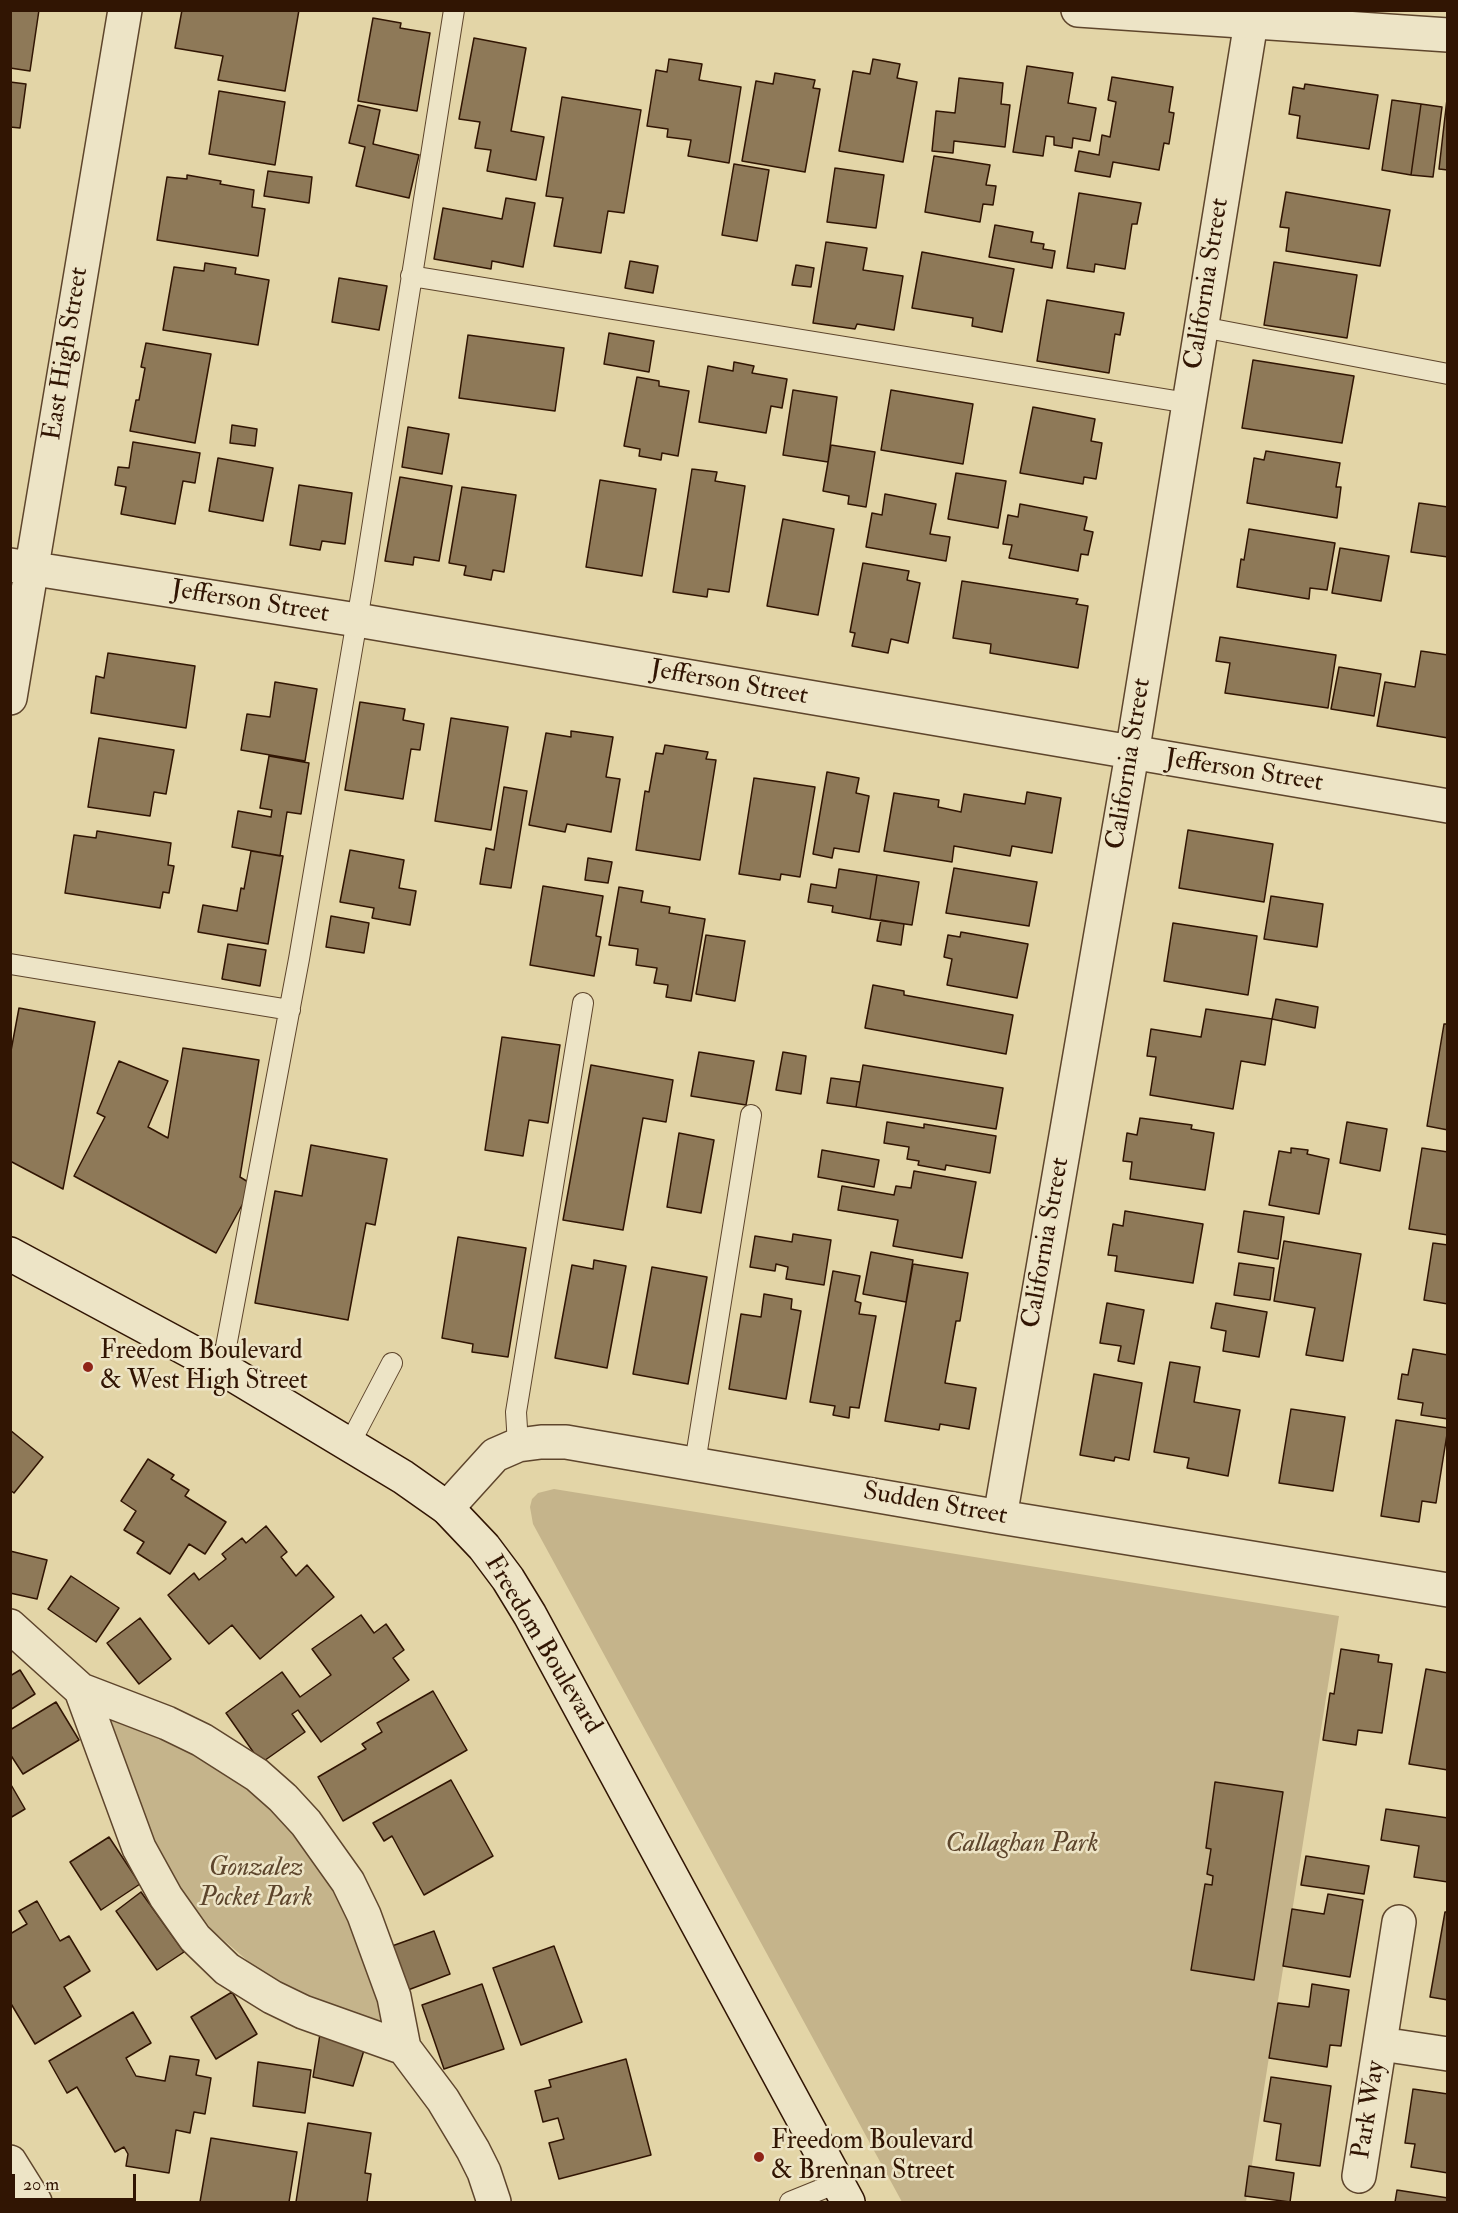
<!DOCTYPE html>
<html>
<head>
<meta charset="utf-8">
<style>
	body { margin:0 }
	#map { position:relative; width:1458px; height:2213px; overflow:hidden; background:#e3d5a7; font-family:"IM FELL Double Pica",serif }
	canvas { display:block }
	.frame { position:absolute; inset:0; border:12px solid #311503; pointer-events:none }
	.scale { position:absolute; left:12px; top:2174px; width:124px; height:27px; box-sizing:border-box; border:3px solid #311503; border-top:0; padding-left:8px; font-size:18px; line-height:21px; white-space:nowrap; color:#311503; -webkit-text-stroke:4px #ede4c6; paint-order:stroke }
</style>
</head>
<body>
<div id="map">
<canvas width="1458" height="2213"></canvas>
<div class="frame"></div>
<div class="scale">20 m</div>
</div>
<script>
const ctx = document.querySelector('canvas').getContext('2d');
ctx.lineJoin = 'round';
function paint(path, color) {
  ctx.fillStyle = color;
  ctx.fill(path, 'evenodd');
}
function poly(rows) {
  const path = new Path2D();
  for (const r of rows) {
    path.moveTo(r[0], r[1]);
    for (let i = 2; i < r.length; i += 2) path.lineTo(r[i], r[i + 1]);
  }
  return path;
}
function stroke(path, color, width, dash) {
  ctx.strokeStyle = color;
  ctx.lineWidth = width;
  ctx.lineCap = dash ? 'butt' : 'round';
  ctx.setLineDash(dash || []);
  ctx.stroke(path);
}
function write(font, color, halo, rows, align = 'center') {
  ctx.font = font + ' "IM FELL Double Pica",serif';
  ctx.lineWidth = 5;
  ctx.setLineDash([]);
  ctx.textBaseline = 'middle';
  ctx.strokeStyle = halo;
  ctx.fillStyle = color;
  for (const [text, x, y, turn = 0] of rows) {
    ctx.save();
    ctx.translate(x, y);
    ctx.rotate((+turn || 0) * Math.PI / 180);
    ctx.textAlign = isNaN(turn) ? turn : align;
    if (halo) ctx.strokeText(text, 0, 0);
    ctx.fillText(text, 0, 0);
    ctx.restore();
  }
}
paint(poly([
	[554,1489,1339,1616,1246,2202,902,2202,533,1524,530,1507,532,1499,538,1493],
	[106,1717,184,1747,222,1767,275,1810,342,1897,389,2029,329,2008,263,1974,212,1930,173,1878,157,1849]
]), '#c5b48b');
const building = poly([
	[10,10,39,10,30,71,10,68,10,10],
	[182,10,299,10,285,91,218,80,223,56,175,48,182,10],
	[373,18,401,23,400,28,430,33,417,111,358,101,373,18],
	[474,38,526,48,511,131,544,137,536,180,487,171,491,150,475,148,480,122,459,119,474,38],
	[669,59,702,64,699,80,741,87,729,163,688,156,691,140,667,137,668,129,647,126,656,70,667,72,669,59],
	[873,59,900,64,897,78,917,82,903,162,839,151,853,71,870,74,873,59],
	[1027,66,1073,73,1068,103,1096,108,1090,141,1073,138,1072,148,1054,145,1054,137,1046,136,1043,156,1013,152,1027,66],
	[775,73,815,80,813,88,820,89,805,172,742,161,756,81,773,84,775,73],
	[1112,77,1173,87,1169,112,1174,113,1169,144,1164,143,1159,170,1113,162,1110,177,1075,171,1079,151,1099,155,1102,135,1110,137,1116,102,1108,100,1112,77],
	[959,78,1003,83,1001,104,1010,105,1005,147,954,141,953,153,932,151,936,111,955,113,959,78],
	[10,82,26,84,20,128,10,127,10,82],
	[1305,84,1378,95,1369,149,1297,138,1300,116,1289,114,1293,87,1304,89,1305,84],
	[219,91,285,102,275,165,209,154,219,91],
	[562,97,641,110,624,213,608,211,601,253,554,246,563,198,546,196,562,97],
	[1447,99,1448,99,1448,170,1439,169,1447,99],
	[1392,100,1421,104,1411,175,1382,170,1392,100],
	[1421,104,1442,107,1433,177,1411,175,1421,104],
	[358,105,380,110,373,144,419,155,409,198,356,186,365,147,349,143,358,105],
	[934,156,990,165,986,185,996,186,993,205,983,204,980,222,925,212,934,156],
	[734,164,769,170,757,241,722,235,734,164],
	[835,168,884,175,876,228,827,222,835,168],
	[268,171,312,177,309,203,264,196,268,171],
	[187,175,221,181,220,184,254,190,252,207,265,209,258,256,157,240,167,177,187,179,187,175],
	[1286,192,1390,210,1380,266,1286,251,1289,228,1280,227,1286,192],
	[1079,193,1141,203,1137,224,1132,224,1125,269,1095,264,1094,272,1067,268,1079,193],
	[506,198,535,203,523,267,492,261,491,269,434,259,443,208,502,219,506,198],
	[995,225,1033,232,1031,242,1044,244,1043,249,1055,251,1052,268,989,257,995,225],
	[826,242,867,248,863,270,903,276,894,330,857,324,855,329,813,323,826,242],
	[922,252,1014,269,1002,332,972,326,973,318,912,308,922,252],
	[630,261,658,266,653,293,625,288,630,261],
	[1274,262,1357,275,1347,338,1264,325,1274,262],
	[205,263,236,268,235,274,269,280,258,345,163,330,174,267,204,271,205,263],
	[796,265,814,268,811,287,792,285,796,265],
	[339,278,387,286,379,330,332,322,339,278],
	[1047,300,1124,313,1120,335,1115,334,1109,373,1037,361,1047,300],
	[609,333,654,341,649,372,604,364,609,333],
	[468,335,564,348,555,411,459,398,468,335],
	[146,343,211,354,195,443,130,431,136,400,139,400,145,368,141,367,146,343],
	[1253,360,1354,376,1342,443,1242,428,1253,360],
	[734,362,754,366,752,373,787,379,782,408,771,406,766,433,699,422,708,366,733,371,734,362],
	[637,377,659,381,659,386,689,391,678,456,662,453,661,460,639,456,640,449,624,446,637,377],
	[793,390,837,397,828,462,783,455,793,390],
	[891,390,973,404,963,464,881,450,891,390],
	[1033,407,1095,419,1091,441,1102,443,1096,479,1084,477,1083,484,1020,473,1033,407],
	[232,425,257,429,255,446,230,443,232,425],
	[408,427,449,434,442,474,402,467,408,427],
	[133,442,200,453,195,483,183,481,175,524,121,514,126,487,115,485,118,467,129,468,133,442],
	[831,445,875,452,866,507,848,504,849,496,823,491,831,445],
	[1266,451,1340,463,1336,487,1341,487,1337,518,1247,503,1254,458,1264,460,1266,451],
	[218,458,273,468,263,521,209,511,218,458],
	[692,469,717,472,715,481,745,486,729,592,708,589,707,597,673,592,692,469],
	[956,473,1006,481,998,528,948,519,956,473],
	[400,477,452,486,439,561,414,557,413,565,385,561,400,477],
	[600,480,656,489,642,576,586,567,600,480],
	[299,485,352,493,345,544,322,541,320,550,290,545,299,485],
	[462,487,516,495,504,572,493,570,491,580,464,575,466,566,449,563,462,487],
	[885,494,936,504,930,534,950,537,946,561,866,547,872,513,882,515,885,494],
	[1419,503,1448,507,1448,557,1411,552,1419,503],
	[1020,504,1087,517,1084,530,1093,532,1088,555,1081,554,1078,571,1009,558,1012,545,1003,544,1008,515,1018,517,1020,504],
	[783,519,834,529,818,615,767,606,783,519],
	[1249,529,1335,543,1327,590,1310,588,1309,599,1237,587,1241,559,1244,560,1249,529],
	[1340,548,1389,556,1381,601,1332,593,1340,548],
	[863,563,909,571,907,580,920,583,908,643,891,639,888,653,852,646,855,633,850,632,863,563],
	[962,581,1078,599,1076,604,1088,606,1078,668,990,653,991,644,953,638,962,581],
	[1220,637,1336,655,1328,708,1225,693,1230,663,1216,661,1220,637],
	[1421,651,1448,655,1448,738,1377,726,1385,682,1415,687,1421,651],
	[108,653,195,666,186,728,91,713,96,676,104,678,108,653],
	[1339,667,1381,674,1374,716,1331,709,1339,667],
	[275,682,317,689,305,761,241,750,247,714,270,717,275,682],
	[360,702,405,709,403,720,424,724,420,750,411,749,403,799,345,790,360,702],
	[451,718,508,727,491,830,435,821,451,718],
	[571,731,613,737,606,777,620,779,611,832,567,824,565,832,529,825,546,733,571,737,571,731],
	[99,738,174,750,166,794,154,792,150,816,88,807,99,738],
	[665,745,708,752,706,759,716,760,700,860,636,850,645,791,649,792,656,753,663,754,665,745],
	[269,756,309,763,301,814,287,812,280,856,232,847,238,811,271,817,272,810,260,808,269,756],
	[827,772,859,778,856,793,869,796,859,852,834,848,832,858,813,854,827,772],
	[754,778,815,787,800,877,781,874,780,880,739,874,754,778],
	[504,787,527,791,511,888,480,884,486,848,494,850,504,787],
	[1027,792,1061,798,1052,853,1012,846,1010,856,954,846,952,862,884,851,894,793,939,800,938,807,961,812,964,794,1025,804,1027,792],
	[1188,830,1273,844,1264,902,1179,888,1188,830],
	[97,831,171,843,168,865,174,866,169,893,163,892,160,908,65,893,74,835,96,838,97,831],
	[350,850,404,860,399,888,416,891,410,925,372,918,374,908,340,902,350,850],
	[251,851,283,856,268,944,198,932,203,905,237,911,241,888,244,889,251,851],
	[588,858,612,862,608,883,585,880,588,858],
	[954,868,1037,882,1029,926,946,913,954,868],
	[839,869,877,875,870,919,832,912,833,906,808,902,811,884,836,888,839,869],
	[877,875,919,882,912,925,870,919,877,875],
	[543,886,603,896,596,936,601,937,594,976,530,965,543,886],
	[619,887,643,891,641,902,670,907,669,913,705,919,691,1001,666,997,668,985,654,983,657,968,636,965,638,949,609,945,619,887],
	[1271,896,1323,904,1317,947,1264,939,1271,896],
	[331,916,369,923,364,953,326,947,331,916],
	[881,920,904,924,901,945,877,941,881,920],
	[1173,923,1257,936,1248,995,1164,981,1173,923],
	[961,932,1028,944,1017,998,947,985,952,959,944,957,948,935,960,937,961,932],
	[706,935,745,941,735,1001,696,994,706,935],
	[228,944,266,950,260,986,222,979,228,944],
	[873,985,904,991,904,995,1013,1015,1006,1054,865,1028,873,985],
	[1276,999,1318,1007,1315,1028,1272,1019,1276,999],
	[19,1008,95,1022,63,1189,10,1161,10,1056,19,1008],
	[1206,1009,1272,1019,1265,1065,1241,1061,1233,1109,1150,1095,1156,1057,1147,1056,1151,1029,1201,1037,1206,1009],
	[1444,1024,1448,1024,1448,1130,1427,1126,1444,1024],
	[502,1037,560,1045,548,1123,529,1120,523,1156,485,1150,502,1037],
	[183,1048,259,1060,240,1177,253,1185,216,1253,74,1176,105,1117,97,1113,119,1061,168,1081,148,1127,168,1138,183,1048],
	[699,1052,754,1061,746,1105,691,1096,699,1052],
	[783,1052,806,1056,801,1094,776,1090,783,1052],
	[591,1065,673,1080,666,1122,643,1118,623,1230,563,1220,591,1065],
	[863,1065,1003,1088,996,1129,856,1107,863,1065],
	[831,1078,860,1082,856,1107,827,1103,831,1078],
	[1140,1118,1192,1125,1191,1129,1214,1133,1205,1190,1130,1179,1132,1162,1123,1161,1127,1133,1137,1135,1140,1118],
	[887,1122,924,1128,924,1124,996,1136,990,1173,946,1165,945,1170,918,1165,919,1161,907,1159,909,1147,884,1143,887,1122],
	[1347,1122,1387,1129,1380,1171,1340,1163,1347,1122],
	[679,1133,714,1140,701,1213,667,1207,679,1133],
	[311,1145,387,1159,375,1225,366,1223,348,1320,255,1303,275,1191,302,1196,311,1145],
	[1291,1148,1308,1150,1307,1154,1329,1159,1319,1214,1269,1205,1279,1151,1291,1153,1291,1148],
	[1422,1148,1448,1152,1448,1235,1409,1229,1422,1148],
	[822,1150,879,1160,874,1187,818,1177,822,1150],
	[914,1171,976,1182,962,1258,893,1246,898,1220,838,1210,842,1186,894,1195,896,1186,911,1188,914,1171],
	[1125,1211,1203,1224,1193,1283,1115,1271,1117,1256,1108,1255,1113,1224,1123,1226,1125,1211],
	[1244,1211,1284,1217,1278,1259,1238,1252,1244,1211],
	[793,1234,831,1240,824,1285,786,1279,788,1267,776,1264,775,1271,750,1267,755,1236,792,1242,793,1234],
	[458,1237,526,1248,508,1357,472,1352,473,1344,442,1338,458,1237],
	[1284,1241,1361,1254,1343,1361,1306,1355,1315,1308,1274,1301,1284,1241],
	[1433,1243,1448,1245,1448,1304,1424,1300,1433,1243],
	[871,1252,913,1260,906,1302,863,1294,871,1252],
	[594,1260,626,1266,607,1368,555,1358,572,1265,593,1269,594,1260],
	[1239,1263,1274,1268,1270,1300,1234,1295,1239,1263],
	[913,1264,968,1273,960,1321,956,1321,945,1383,976,1388,969,1429,940,1424,939,1430,885,1421,913,1264],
	[652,1267,707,1277,688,1384,633,1374,652,1267],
	[833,1271,860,1276,855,1301,861,1303,859,1314,876,1316,859,1408,850,1407,849,1418,833,1415,835,1406,810,1402,833,1271],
	[764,1294,792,1299,791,1309,801,1311,786,1399,729,1389,741,1314,761,1317,764,1294],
	[1107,1303,1144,1310,1134,1364,1118,1361,1121,1346,1100,1343,1107,1303],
	[1216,1303,1267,1312,1259,1357,1223,1351,1226,1331,1211,1328,1216,1303],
	[1413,1349,1448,1355,1448,1419,1421,1415,1423,1403,1398,1399,1402,1374,1408,1375,1413,1349],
	[1170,1362,1200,1367,1194,1402,1240,1410,1228,1476,1187,1468,1189,1458,1154,1452,1170,1362],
	[1094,1374,1142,1383,1129,1460,1115,1457,1114,1461,1080,1455,1094,1374],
	[1291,1409,1345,1417,1333,1491,1279,1483,1291,1409],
	[1396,1420,1448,1428,1436,1503,1422,1501,1419,1522,1381,1516,1396,1420],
	[10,1430,43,1457,14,1493,10,1490,10,1430],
	[148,1459,174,1475,171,1479,189,1490,185,1496,226,1522,205,1554,189,1544,170,1574,137,1553,144,1542,124,1530,136,1511,121,1501,148,1459],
	[266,1526,287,1552,281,1557,296,1576,307,1565,334,1597,260,1659,232,1625,209,1644,168,1595,194,1573,199,1580,226,1559,222,1554,242,1538,246,1543,266,1526],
	[10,1551,47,1560,37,1599,10,1593,10,1551],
	[71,1576,119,1608,96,1642,48,1609,71,1576],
	[361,1615,374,1633,386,1624,404,1650,393,1658,409,1680,321,1742,298,1710,292,1714,305,1732,261,1763,226,1713,282,1672,300,1697,331,1675,312,1649,361,1615],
	[140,1618,171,1659,139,1684,107,1643,140,1618],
	[1341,1649,1379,1655,1378,1662,1392,1664,1382,1733,1358,1730,1356,1745,1323,1740,1330,1693,1334,1694,1341,1649],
	[1426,1669,1448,1673,1448,1770,1409,1764,1426,1669],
	[20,1670,35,1694,10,1710,10,1676,20,1670],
	[433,1691,467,1750,343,1821,318,1777,366,1749,362,1744,382,1732,377,1723,433,1691],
	[56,1702,79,1740,23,1774,10,1754,10,1730,56,1702],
	[451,1780,493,1856,424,1895,392,1836,384,1841,373,1823,451,1780],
	[1215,1782,1283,1792,1254,1980,1191,1970,1205,1884,1212,1885,1213,1876,1207,1874,1211,1849,1206,1848,1215,1782],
	[10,1783,25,1809,10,1818,10,1783],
	[1386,1809,1448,1818,1448,1882,1414,1877,1419,1846,1381,1840,1386,1809],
	[109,1837,140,1884,101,1910,70,1862,109,1837],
	[1306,1856,1369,1866,1364,1894,1301,1885,1306,1856],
	[141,1892,184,1952,157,1970,116,1911,141,1892],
	[1328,1894,1363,1900,1350,1977,1283,1966,1292,1909,1324,1914,1328,1894],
	[37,1901,60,1941,69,1936,90,1971,64,1987,81,2016,35,2044,10,2002,10,1934,27,1924,19,1911,37,1901],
	[1445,1912,1448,1912,1448,2000,1430,1997,1445,1912],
	[434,1931,450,1974,408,1990,392,1946,434,1931],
	[554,1946,582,2022,521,2045,493,1968,554,1946],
	[482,1984,504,2049,444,2069,422,2005,482,1984],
	[1312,1984,1349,1990,1341,2046,1330,2045,1327,2067,1269,2058,1278,2003,1309,2007,1312,1984],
	[232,1992,257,2034,216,2059,191,2017,232,1992],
	[133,2012,151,2043,126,2058,136,2076,165,2081,170,2056,199,2060,196,2075,211,2078,205,2114,194,2112,190,2133,176,2130,169,2173,126,2166,128,2154,124,2147,115,2152,77,2087,67,2093,49,2061,133,2012],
	[320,2034,365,2047,353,2086,313,2077,320,2034],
	[626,2059,651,2155,559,2179,549,2143,564,2139,558,2118,543,2122,535,2091,551,2087,549,2080,626,2059],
	[258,2062,311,2070,305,2113,253,2106,258,2062],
	[1271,2077,1331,2086,1320,2166,1276,2160,1281,2124,1264,2121,1271,2077],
	[1413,2089,1448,2094,1448,2173,1411,2167,1415,2144,1405,2143,1413,2089],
	[308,2123,371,2133,365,2173,371,2174,367,2202,296,2202,308,2123],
	[211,2138,297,2152,289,2202,200,2202,211,2138],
	[1249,2166,1294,2173,1290,2202,1245,2196,1249,2166],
	[1397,2190,1448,2198,1448,2202,1395,2202,1397,2190]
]);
paint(building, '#8e7958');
stroke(building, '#311503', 1.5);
const service = poly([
	[411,276,1188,403],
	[1202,327,1448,374],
	[10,964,290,1010],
	[222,1368,299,959,364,579,454,10],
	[349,1445,392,1363],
	[518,1445,516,1412,583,1003],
	[695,1463,751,1115],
	[790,2202,837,2183]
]);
const minor = poly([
	[10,565,357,620,1448,806],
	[10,698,125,10],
	[447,1508,495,1455,518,1445,541,1442,566,1442,1000,1517,1448,1590],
	[1000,1517,1132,754,1253,10],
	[10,1626,81,1690,167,1723,202,1740,257,1775,283,1798,306,1823,348,1882,364,1915,394,1997,404,2048,443,2100,473,2150,484,2172,494,2202],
	[81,1690,139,1848,166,1897,195,1938,227,1969,272,1997,303,2012,404,2048],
	[1381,2044,1448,2054],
	[10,2162,35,2202],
	[1359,2176,1399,1922]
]);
const tertiary = poly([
	[1078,10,1448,35]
]);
const secondary = poly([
	[10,1254,222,1368,403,1477,447,1508,484,1547,508,1579,530,1615,848,2202]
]);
stroke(service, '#5e452c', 22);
stroke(minor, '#5e452c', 36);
stroke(tertiary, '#5e452c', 36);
stroke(secondary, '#311503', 36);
stroke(service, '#ede4c6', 20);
stroke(minor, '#ede4c6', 33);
stroke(tertiary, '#ede4c6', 33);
stroke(secondary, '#ede4c6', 33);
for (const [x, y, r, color] of [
	[88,1367,6,"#8f2418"],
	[759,2157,6,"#8f2418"]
]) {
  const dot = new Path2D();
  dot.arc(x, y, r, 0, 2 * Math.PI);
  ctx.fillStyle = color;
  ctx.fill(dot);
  stroke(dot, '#ede4c6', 2);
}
write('26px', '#311503', '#ede4c6', [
	["California Street",1208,284,-81],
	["East High Street",67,354,-81],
	["Jefferson Street",250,603,9],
	["Jefferson Street",729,684,10],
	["California Street",1130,764,-81],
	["Jefferson Street",1244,772,9],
	["California Street",1047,1243,-80],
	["Sudden Street",935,1505,10],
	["Freedom Boulevard",542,1645,59],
	["Park Way",1370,2110,-81]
]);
write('26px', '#311503', '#ede4c6', [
	["Freedom Boulevard",100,1352],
	["& West High Street",100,1382],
	["Freedom Boulevard",771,2142],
	["& Brennan Street",771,2172]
], 'left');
write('italic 26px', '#5d452c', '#ede4c6', [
	["Callaghan Park",1022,1845],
	["Gonzalez",256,1869],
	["Pocket Park",256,1899]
]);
</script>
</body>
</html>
